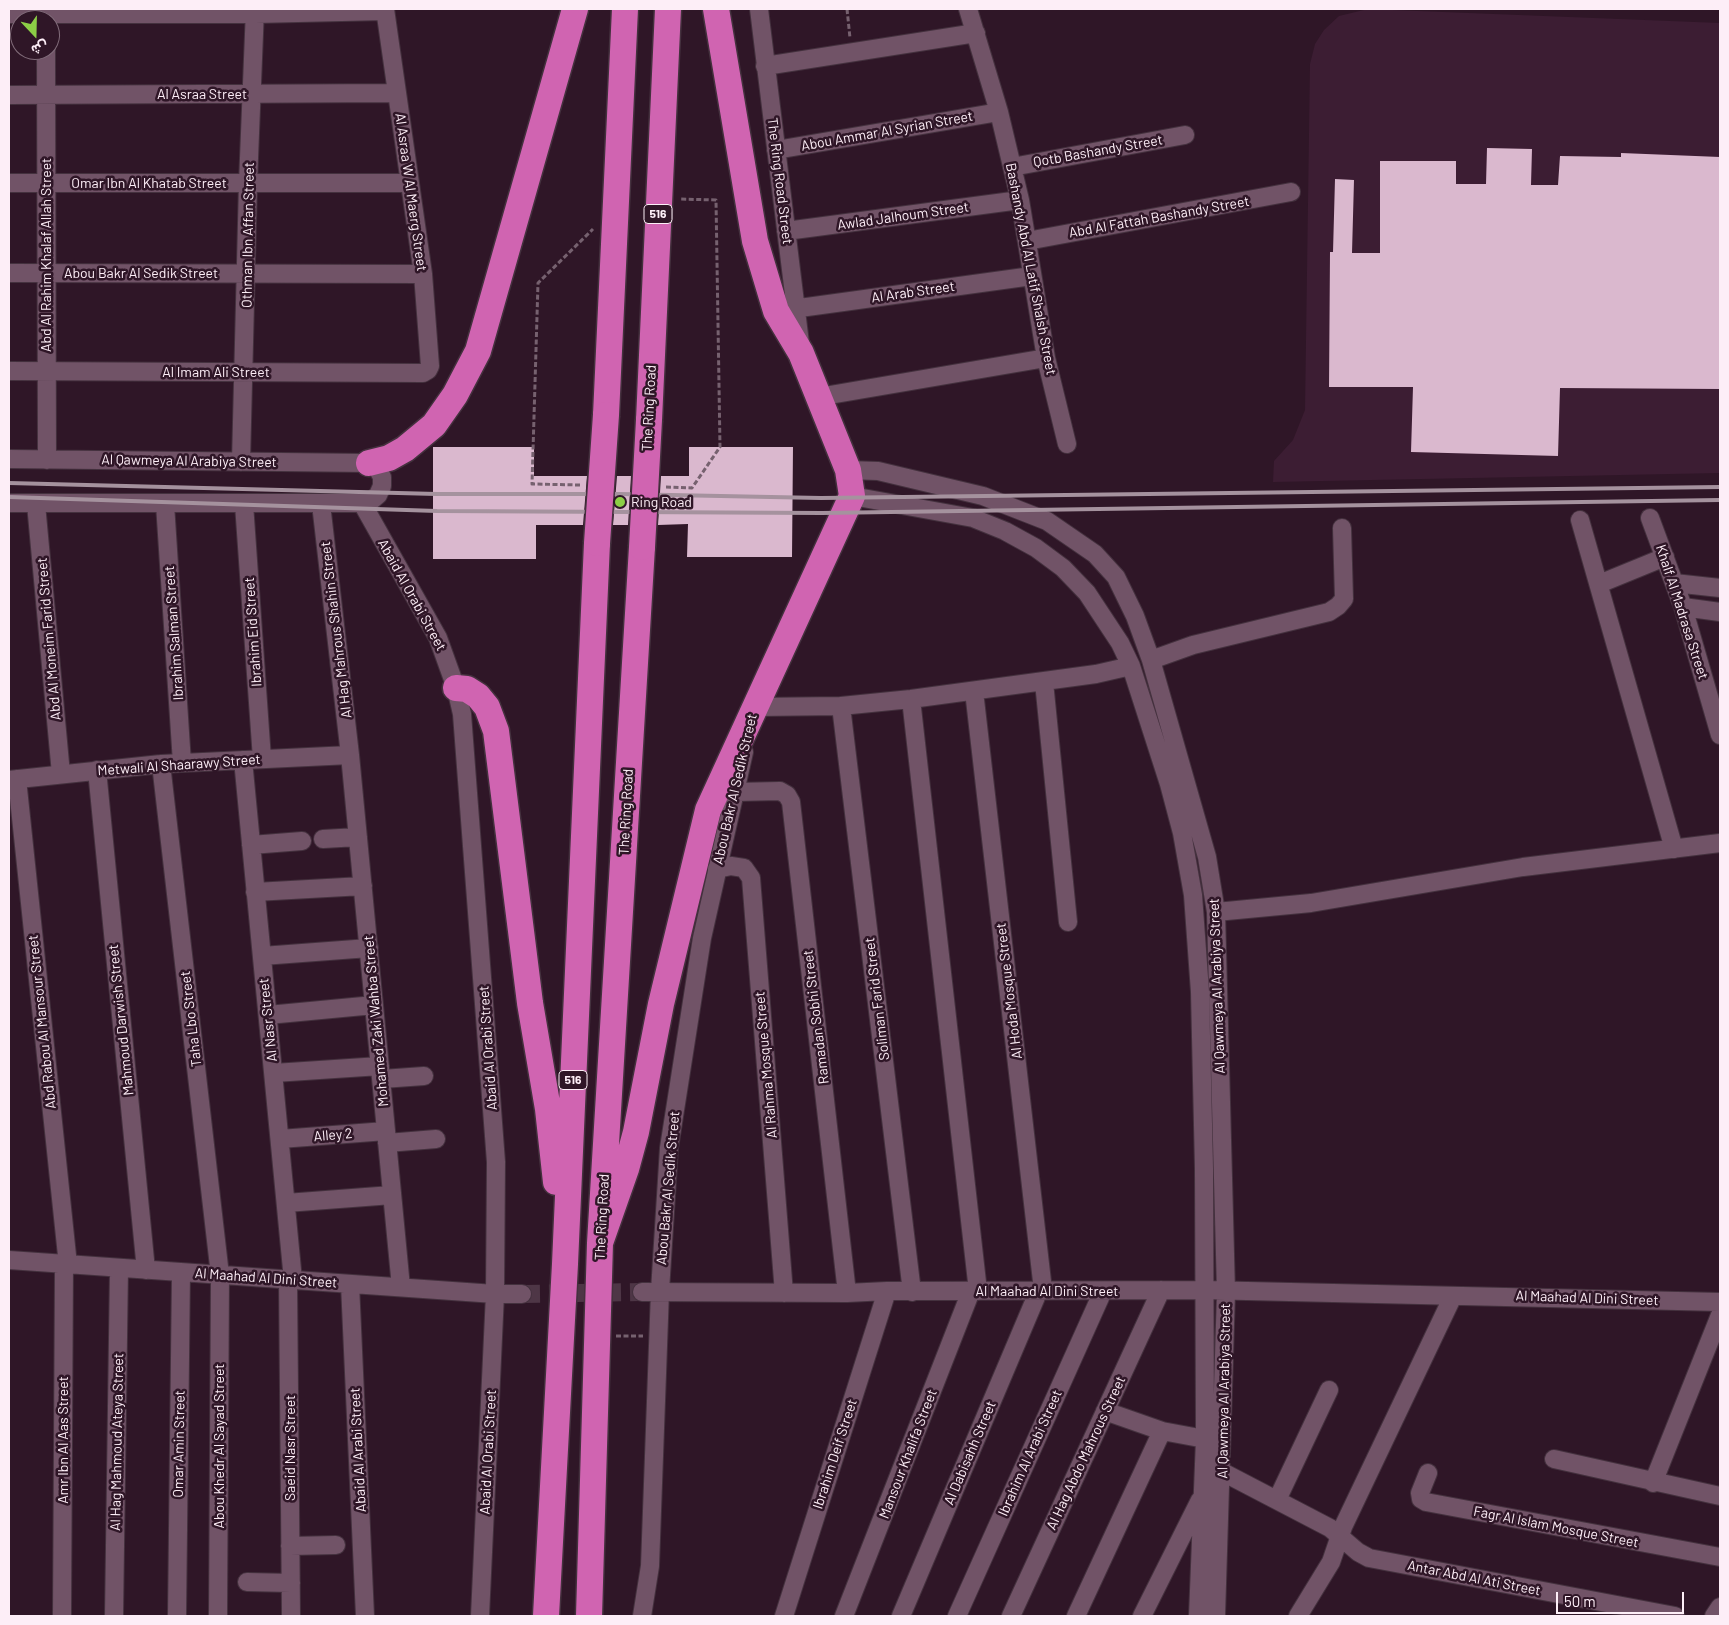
<!DOCTYPE html>
<html>
<head>
<meta charset="utf-8">
<style>
	body { margin:0 }
	#map { position:relative; width:1729px; height:1625px; overflow:hidden; background:#2f1627; font-family:Barlow,Vazirmatn,sans-serif }
	canvas { display:block }
	.frame { position:absolute; inset:0; border:10px solid #fdeef7; pointer-events:none }
	.north { position:absolute; left:10px; top:10px; width:50px; height:50px; box-sizing:border-box; background:#2f1627; border:1px solid #816c7a; border-radius:50%; rotate:159deg; font-size:14px; font-weight:700; line-height:20px; text-align:center; color:#fdeef7 }
	.north::after { content:''; display:block; margin:auto; width:18px; height:22px; background:#8cce46; clip-path:polygon(50% 0,100% 100%,50% 72%,0 100%) }
	.scale { position:absolute; left:1556px; top:1592px; width:128px; height:22px; box-sizing:border-box; border:2px solid #fdeef7; border-top:0; padding-left:6px; font-size:15px; line-height:18px; white-space:nowrap; color:#fdeef7; -webkit-text-stroke:4px #2f1627; paint-order:stroke }
</style>
</head>
<body>
<div id="map">
<canvas width="1729" height="1625"></canvas>
<div class="frame"></div>
<div class="north">ش</div>
<div class="scale">50 m</div>
</div>
<script>
const ctx = document.querySelector('canvas').getContext('2d');
ctx.lineJoin = 'round';
function paint(path, color) {
  ctx.fillStyle = color;
  ctx.fill(path, 'evenodd');
}
function poly(rows) {
  const path = new Path2D();
  for (const r of rows) {
    path.moveTo(r[0], r[1]);
    for (let i = 2; i < r.length; i += 2) path.lineTo(r[i], r[i + 1]);
  }
  return path;
}
function stroke(path, color, width, dash) {
  ctx.strokeStyle = color;
  ctx.lineWidth = width;
  ctx.lineCap = dash ? 'butt' : 'round';
  ctx.setLineDash(dash || []);
  ctx.stroke(path);
}
function write(font, color, halo, rows, align = 'center') {
  ctx.font = font + ' Barlow,sans-serif';
  ctx.lineWidth = 5;
  ctx.setLineDash([]);
  ctx.textBaseline = 'middle';
  ctx.strokeStyle = halo;
  ctx.fillStyle = color;
  for (const [text, x, y, turn = 0] of rows) {
    ctx.save();
    ctx.translate(x, y);
    ctx.rotate((+turn || 0) * Math.PI / 180);
    ctx.textAlign = isNaN(turn) ? turn : align;
    if (halo) ctx.strokeText(text, 0, 0);
    ctx.fillText(text, 0, 0);
    ctx.restore();
  }
}
paint(poly([
	[1368,9,1720,23,1720,473,1273,482,1274,461,1293,440,1305,410,1310,64,1315,44,1324,30,1339,16]
]), '#3c1d33');
paint(poly([
	[1487,148,1532,149,1531,185,1558,185,1560,156,1621,157,1621,153,1720,157,1720,389,1560,388,1558,456,1411,452,1413,387,1329,387,1330,252,1333,252,1335,179,1354,180,1352,253,1380,253,1380,161,1456,161,1456,184,1486,184],
	[433,447,534,447,534,476,587,476,583,525,536,525,536,559,433,559],
	[689,447,793,447,792,557,687,557,688,524,658,525,661,476,689,476],
	[617,476,631,476,628,525,613,525]
]), '#dab8ce');
stroke(poly([
	[522,1294,642,1292]
]), '#4e3646', 18, [18, 9]);
const minor = poly([
	[759,9,800,343],
	[968,9,999,112,1020,200,1046,358,1067,444],
	[9,14,255,14,385,11],
	[46,50,47,460],
	[765,66,976,33],
	[9,95,396,93],
	[776,150,999,112],
	[1012,167,1185,135],
	[9,183,408,183],
	[786,231,1020,200],
	[1027,241,1291,192],
	[9,273,423,274],
	[785,310,1032,276],
	[9,371,423,373,428,370,430,366,423,274,385,9],
	[818,397,1046,358],
	[9,459,369,463,377,468,382,477,382,486,378,495,371,501,362,503,9,503],
	[241,462,248,183,255,9],
	[848,470,878,471,983,496,1047,521,1095,554,1116,577,1135,616,1151,660,1207,857,1216,912,1226,1292,1216,1616],
	[852,496,973,518,1005,531,1036,548,1063,568,1087,593,1120,643,1131,666,1169,784,1182,833,1193,895,1200,992,1204,1169,1205,1439,1198,1616],
	[362,503,438,638,456,688,462,714,496,1162,495,1294,480,1616],
	[36,504,61,774],
	[165,504,182,763],
	[244,504,262,759],
	[321,504,350,755,401,1287],
	[1650,518,1683,607,1720,735],
	[1580,520,1674,849],
	[1674,583,1720,588],
	[1599,584,1665,557],
	[1683,607,1720,612],
	[1151,660,1193,645,1329,612,1338,606,1344,599,1342,528],
	[1044,682,1068,922],
	[974,691,1043,1290],
	[911,699,978,1291],
	[841,706,912,1292],
	[753,715,755,707,841,706,911,699,1096,674,1131,666],
	[243,760,293,1280],
	[161,764,220,1275,218,1616],
	[97,770,146,1270],
	[17,779,68,1265],
	[9,780,161,764,350,755],
	[735,792,780,791,787,795,791,802,847,1293],
	[323,839,358,837],
	[251,845,302,841],
	[717,869,731,866,744,868,751,878,784,1293],
	[255,892,363,886],
	[1216,912,1311,903,1523,867,1720,843],
	[262,956,369,948],
	[268,1015,374,1005],
	[274,1073,380,1066],
	[382,1079,424,1076],
	[280,1139,386,1131],
	[387,1143,436,1139],
	[286,1203,392,1195],
	[9,1260,495,1294,522,1294],
	[288,1280,291,1616],
	[350,1284,365,1616],
	[642,1292,847,1293,887,1291,1204,1290,1720,1302],
	[1105,1411,1162,1431],
	[1554,1459,1720,1496],
	[1213,1467,1330,1528,1358,1552,1369,1558,1675,1616],
	[1428,1473,1420,1493,1421,1499,1426,1502,1720,1557],
	[1653,1483,1720,1315],
	[1277,1500,1329,1390],
	[290,1546,336,1545],
	[247,1582,291,1583],
	[62,1616,64,1264],
	[114,1616,119,1268],
	[177,1616,181,1272],
	[642,1616,650,1566,660,1291,669,1148,702,938,744,752],
	[784,1616,887,1291],
	[844,1616,971,1291],
	[901,1616,1039,1290],
	[957,1616,1103,1291],
	[1011,1616,1161,1290],
	[1076,1616,1162,1431,1205,1439],
	[1142,1616,1200,1500],
	[1298,1616,1331,1562,1343,1527,1453,1296],
	[1714,1616,1720,1607]
]);
const highway = poly([
	[606,415,625,9],
	[649,420,668,9],
	[369,463,389,458,405,449,434,425,455,395,478,351,575,9],
	[456,688,467,689,478,696,487,707,496,731,530,1003,548,1109,556,1182],
	[600,1243,626,1169,636,1132,661,1004,708,810,852,496,848,470,801,353,776,311,755,241,716,9],
	[546,1616,565,1264,597,543],
	[589,1616,600,1243,642,547]
]);
stroke(minor, '#44313e', 20);
stroke(highway, '#44313e', 29);
stroke(poly([
	[847,9,850,38],
	[580,485,532,484,538,283,593,229],
	[666,487,692,488,720,447,716,200,680,199],
	[616,1336,643,1336]
]), '#76616f', 3, [5, 2.5]);
stroke(minor, '#715367', 18);
stroke(highway, '#d064b1', 26);
stroke(poly([
	[9,483,437,494,620,494,821,498,1720,487],
	[9,497,437,511,822,513,1720,500]
]), '#a5929e', 4);
const highwayBridge = poly([
	[597,543,606,415],
	[642,547,649,420]
]);
stroke(highwayBridge, '#44313e', 29, []);
stroke(highwayBridge, '#d064b1', 26);
for (const [x, y, r, color] of [
	[620,502,6,"#8cce46"]
]) {
  const dot = new Path2D();
  dot.arc(x, y, r, 0, 2 * Math.PI);
  ctx.fillStyle = color;
  ctx.fill(dot);
  stroke(dot, '#2f1627', 2);
}
for (const [x, y, w] of [
	[658,214,28],
	[573,1080,28]
]) {
  const box = new Path2D();
  box.roundRect(x - w / 2, y - 9.5, w, 19, 4);
  ctx.fillStyle = '#2f1627';
  ctx.fill(box);
  stroke(box, '#fdeef7', 1);
}
write('bold 12px', '#fdeef7', null, [
	["516",658,214],
	["516",573,1080]
]);
write('14px', '#fdeef7', '#2f1627', [
	["Al Asraa Street",202,94],
	["Abou Ammar Al Syrian Street",887,131,-10],
	["Qotb Bashandy Street",1098,151,-10],
	["The Ring Road Street",780,181,83],
	["Omar Ibn Al Khatab Street",149,183],
	["Al Asraa W Al Maerg Street",411,192,82],
	["Awlad Jalhoum Street",903,216,-8],
	["Abd Al Fattah Bashandy Street",1159,217,-10],
	["Othman Ibn Affan Street",248,235,-89],
	["Abd Al Rahim Khalaf Allah Street",46,255,-90],
	["Bashandy Abd Al Latif Shalsh Street",1031,269,79],
	["Abou Bakr Al Sedik Street",141,273],
	["Al Arab Street",913,292,-8],
	["Al Imam Ali Street",216,372],
	["The Ring Road",649,408,-87],
	["Al Qawmeya Al Arabiya Street",189,461,1],
	["Abaid Al Orabi Street",412,595,61],
	["Khalf Al Madrasa Street",1682,612,72],
	["Al Hag Mahrous Shahin Street",336,630,-97],
	["Ibrahim Eid Street",253,632,-94],
	["Ibrahim Salman Street",174,633,-94],
	["Abd Al Moneim Farid Street",49,639,-95],
	["Metwali Al Shaarawy Street",179,765,-4],
	["Abou Bakr Al Sedik Street",735,789,-77],
	["The Ring Road",626,812,-87],
	["Al Qawmeya Al Arabiya Street",1217,986,-92],
	["Al Hoda Mosque Street",1009,991,-97],
	["Soliman Farid Street",877,999,-97],
	["Ramadan Sobhi Street",816,1017,-97],
	["Taha Lbo Street",191,1019,-97],
	["Mahmoud Darwish Street",121,1020,-96],
	["Al Nasr Street",268,1020,-96],
	["Mohamed Zaki Wahba Street",376,1021,-95],
	["Abd Rabou Al Mansour Street",42,1022,-96],
	["Abaid Al Orabi Street",488,1048,-94],
	["Al Rahma Mosque Street",766,1065,-95],
	["Alley 2",333,1135,-5],
	["Abou Bakr Al Sedik Street",668,1188,-85],
	["The Ring Road",602,1217,-87],
	["Al Maahad Al Dini Street",266,1278,4],
	["Al Maahad Al Dini Street",1047,1291],
	["Al Maahad Al Dini Street",1587,1298,2],
	["Al Qawmeya Al Arabiya Street",1224,1391,-89],
	["Amr Ibn Al Aas Street",63,1440,-90],
	["Al Hag Mahmoud Ateya Street",117,1442,-89],
	["Omar Amin Street",179,1444,-89],
	["Abou Khedr Al Sayad Street",219,1446,-90],
	["Saeid Nasr Street",290,1448,-90],
	["Abaid Al Arabi Street",358,1450,-93],
	["Abaid Al Orabi Street",488,1452,-87],
	["Al Dabisahh Street",970,1453,-67],
	["Ibrahim Al Arabi Street",1030,1453,-66],
	["Al Hag Abdo Mahrous Street",1086,1453,-65],
	["Ibrahim Deif Street",835,1454,-72],
	["Mansour Khalifa Street",908,1454,-69],
	["Fagr Al Islam Mosque Street",1556,1527,11],
	["Antar Abd Al Ati Street",1474,1578,11]
]);
write('14px', '#fdeef7', '#2f1627', [
	["Ring Road",631,502]
], 'left');
</script>
</body>
</html>
